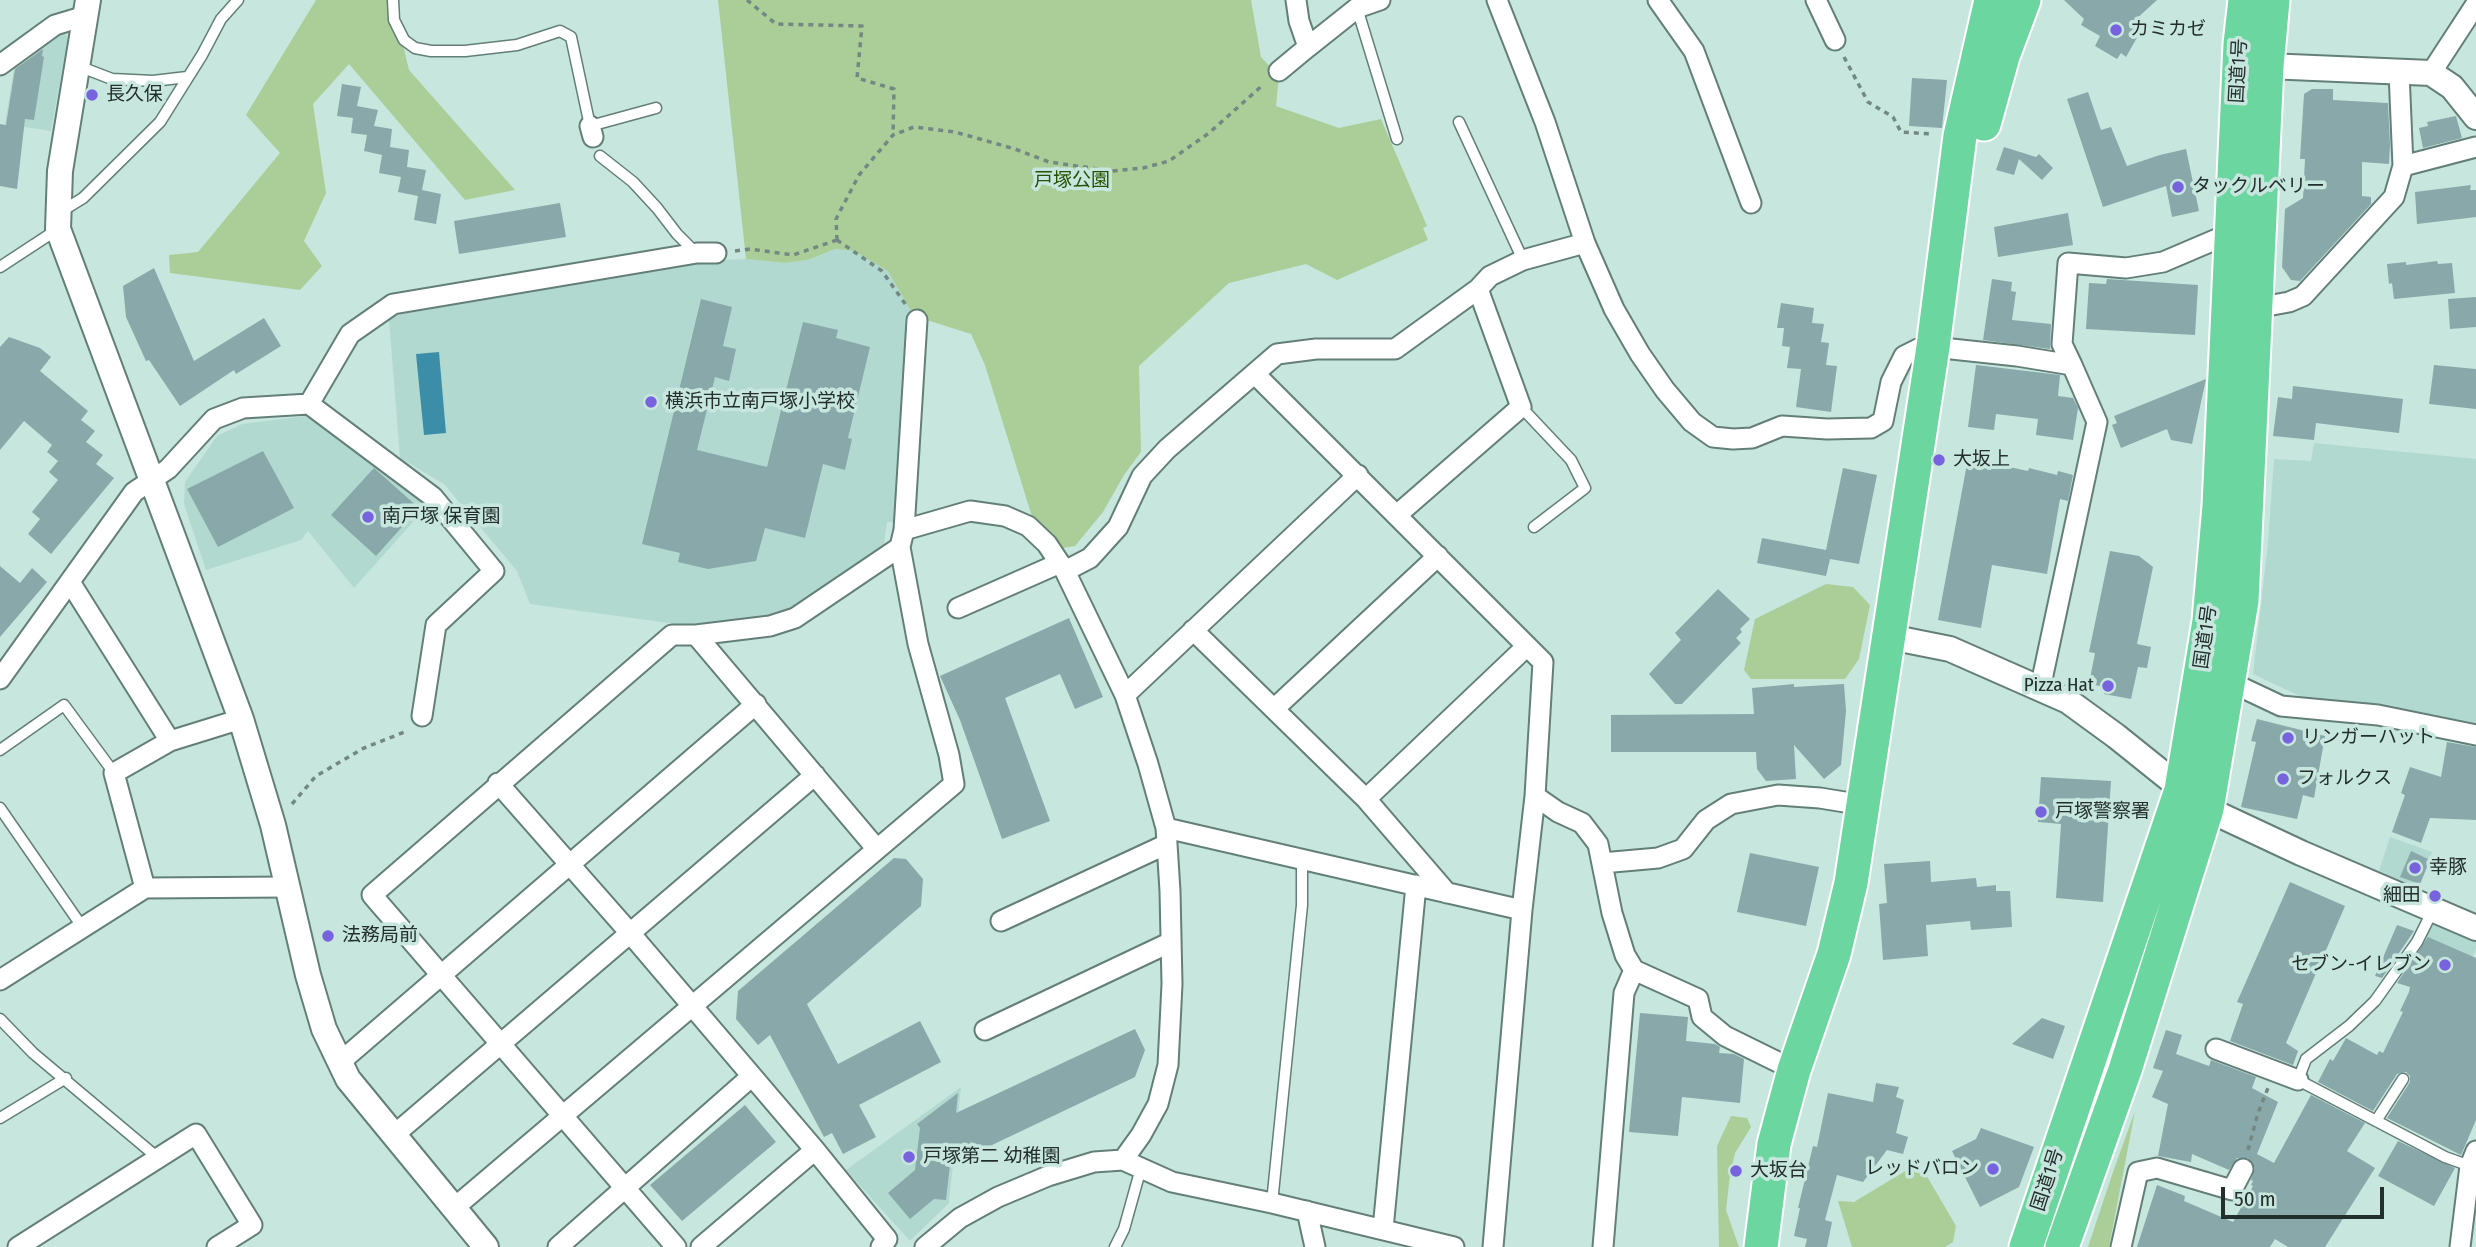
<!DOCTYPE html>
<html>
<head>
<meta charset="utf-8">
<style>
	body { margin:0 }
	#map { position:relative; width:2476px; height:1247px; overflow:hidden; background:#c7e6de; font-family:"Fira Sans Condensed",sans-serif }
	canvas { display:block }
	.scale { position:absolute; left:2221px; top:1187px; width:163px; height:32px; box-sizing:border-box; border:4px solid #232f2c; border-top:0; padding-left:9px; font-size:21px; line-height:24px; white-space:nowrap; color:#232f2c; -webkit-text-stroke:5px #c7e6de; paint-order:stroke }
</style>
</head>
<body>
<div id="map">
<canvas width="2476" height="1247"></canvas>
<div class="scale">50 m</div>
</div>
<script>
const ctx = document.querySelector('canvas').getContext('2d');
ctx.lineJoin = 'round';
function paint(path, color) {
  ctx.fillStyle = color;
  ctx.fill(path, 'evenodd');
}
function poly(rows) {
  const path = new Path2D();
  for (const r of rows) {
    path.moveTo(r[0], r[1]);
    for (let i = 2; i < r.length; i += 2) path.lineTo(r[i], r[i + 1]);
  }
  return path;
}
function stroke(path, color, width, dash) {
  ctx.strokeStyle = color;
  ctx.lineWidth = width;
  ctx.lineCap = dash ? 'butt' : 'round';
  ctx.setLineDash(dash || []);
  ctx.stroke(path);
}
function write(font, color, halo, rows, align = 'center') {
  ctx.font = font + ' "Fira Sans Condensed","Noto Sans JP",sans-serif';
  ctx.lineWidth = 7;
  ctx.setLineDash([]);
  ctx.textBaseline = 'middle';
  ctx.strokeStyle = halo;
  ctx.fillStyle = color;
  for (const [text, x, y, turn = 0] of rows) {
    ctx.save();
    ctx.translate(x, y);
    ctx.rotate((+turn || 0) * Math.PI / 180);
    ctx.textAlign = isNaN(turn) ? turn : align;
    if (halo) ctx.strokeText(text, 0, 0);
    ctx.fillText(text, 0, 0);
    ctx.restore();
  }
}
paint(poly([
	[59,30,68,36,51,131,5,124,15,62],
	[835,249,854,251,892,273,914,316,897,522,887,522,883,551,784,618,724,626,676,624,530,604,517,571,444,484,400,458,389,319,397,315,450,305,455,300,685,261,746,259,785,263,808,260],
	[313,415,429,504,354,588,308,531,301,540,206,570,184,504,185,482,217,436,242,424],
	[2314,443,2476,459,2476,726,2433,717,2304,698,2253,674,2268,543,2274,459,2311,461],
	[2390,837,2432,852,2419,888,2379,871],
	[2435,920,2476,938,2476,950,2455,989,2407,967],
	[961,1087,949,1203,910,1241,846,1170]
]), '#b2d9cf');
paint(poly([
	[316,0,392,0,409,70,515,190,465,200,349,64,313,104,326,193,304,241,322,266,300,290,170,273,169,255,198,252,280,153,246,115],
	[718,0,1251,0,1261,57,1279,76,1276,106,1339,128,1381,119,1427,226,1423,228,1428,240,1337,280,1306,264,1229,283,1139,366,1141,452,1124,475,1103,512,1075,546,1063,548,1033,520,985,365,971,334,914,316,888,271,854,251,835,249,808,260,785,263,746,259],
	[1826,584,1853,587,1870,605,1859,659,1845,679,1751,679,1744,670,1755,619],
	[2135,1111,2109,1247,2088,1247,2113,1172],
	[1731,1116,1747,1118,1751,1127,1735,1153,1730,1175,1726,1210,1739,1247,1719,1247,1717,1146],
	[1907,1170,1925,1173,1956,1226,1953,1242,1945,1247,1852,1247,1838,1201,1854,1202]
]), '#abce99');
paint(poly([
	[439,352,446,433,424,435,416,354]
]), '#3c8ea8');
paint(poly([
	[2064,0,2157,0,2134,21,2143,27,2126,57,2121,53,2117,59,2095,46,2100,36,2081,25,2084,19],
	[43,49,42,56,44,57,34,120,25,119,17,189,0,186,0,124,6,125,15,69],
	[1912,78,1947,80,1942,128,1909,126],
	[342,84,361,87,357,106,378,110,374,126,392,129,390,147,409,150,407,167,426,170,422,190,441,194,436,224,414,220,418,196,398,192,401,177,379,173,382,155,364,151,367,135,351,133,353,118,337,116],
	[2312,89,2333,89,2333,100,2388,103,2390,145,2389,164,2362,162,2362,196,2371,197,2371,204,2300,281,2291,280,2282,267,2285,209,2303,198,2305,159,2300,159,2304,94],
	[2088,92,2101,130,2111,127,2127,166,2160,155,2186,149,2199,211,2172,217,2166,186,2103,207,2067,99],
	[2456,116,2462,138,2423,148,2419,128,2428,126,2427,122],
	[2004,147,2036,157,2039,154,2053,168,2042,180,2019,159,2014,175,1996,170],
	[2471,185,2470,190,2476,190,2476,217,2417,224,2415,192],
	[560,203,566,237,459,254,454,221],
	[2068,213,2073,245,1998,257,1994,227],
	[2437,261,2438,264,2452,263,2455,293,2394,299,2392,283,2389,284,2387,264,2406,262,2406,265],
	[154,268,194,361,264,318,281,346,236,374,234,370,180,406,149,360,146,361,126,317,123,286],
	[1992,279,2012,282,2011,291,2016,292,2012,320,2051,324,2050,349,1983,340],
	[2107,279,2198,285,2195,335,2086,329,2089,283,2106,284],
	[2476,297,2476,327,2450,329,2448,299],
	[701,299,732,307,723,346,736,349,729,381,715,377,697,450,767,467,803,322,838,330,836,338,870,347,848,438,852,439,845,470,823,464,805,538,765,528,756,561,708,569,678,562,680,553,642,544],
	[1781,303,1814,308,1812,323,1824,324,1821,342,1829,343,1826,365,1837,366,1831,412,1796,407,1801,369,1787,368,1790,347,1782,346,1784,328,1777,328],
	[9,337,40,348,51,357,40,371,88,411,81,420,95,431,86,442,103,455,96,464,114,478,51,554,28,534,40,519,32,512,58,480,49,472,58,461,47,452,52,445,24,421,0,450,0,347],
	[1976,365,2060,375,2058,396,2073,398,2078,408,2073,440,2036,435,2038,419,1996,414,1994,430,1968,427],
	[2434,365,2476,369,2476,409,2429,404],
	[2206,379,2192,444,2171,440,2167,429,2121,448,2112,425,2117,423,2114,416],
	[2293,386,2403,399,2399,433,2316,423,2314,440,2273,436,2278,397,2292,399],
	[263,451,294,508,218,547,187,489],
	[1969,453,1990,458,1990,463,2028,471,2029,468,2057,475,2058,471,2073,475,2068,501,2060,499,2047,574,1992,565,1981,628,1938,620],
	[374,468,419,508,376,556,331,515],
	[1843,468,1877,475,1859,564,1830,559,1826,576,1757,563,1762,538,1826,550],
	[2110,551,2139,556,2153,567,2137,644,2151,647,2147,668,2138,667,2131,699,2104,694,2106,687,2089,684,2095,653,2089,652],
	[0,566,20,583,32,568,47,582,0,637],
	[1718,589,1750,619,1740,629,1742,632,1736,638,1741,643,1682,704,1675,704,1649,674,1681,640,1675,633],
	[1069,618,1103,697,1075,709,1060,674,1005,698,1050,821,1002,839,960,720,940,676],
	[1794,684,1794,687,1844,684,1846,711,1841,765,1824,779,1794,745,1796,779,1766,781,1757,769,1756,752,1611,752,1611,715,1754,714,1752,688],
	[2257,719,2325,736,2314,798,2303,795,2297,819,2241,807,2256,742,2251,741],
	[2447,742,2476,747,2476,820,2430,818,2421,843,2392,832,2405,795,2401,793,2410,767,2441,777],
	[2041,777,2111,781,2103,902,2056,898,2061,824,2038,822],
	[2411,851,2430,860,2420,884,2400,877],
	[1750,853,1819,867,1806,926,1737,912],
	[894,858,906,859,923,879,921,906,807,1004,838,1064,920,1021,941,1062,859,1105,876,1137,843,1154,832,1133,824,1137,770,1035,758,1045,736,1019,738,991],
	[1930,861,1931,882,1976,878,1977,887,1996,885,1996,891,2010,891,2012,927,1971,930,1970,921,1926,925,1928,956,1883,960,1879,904,1887,903,1884,864],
	[2290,882,2345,906,2286,1043,2298,1051,2293,1065,2230,1041,2243,1004,2237,1002],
	[2397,925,2414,931,2382,978,2375,976],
	[2428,937,2476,958,2476,1120,2461,1155,2387,1118,2410,1082,2410,1076,2406,1072,2397,1074,2373,1111,2318,1082,2330,1059,2333,1061,2346,1038,2377,1055,2379,1051,2383,1053,2403,1012,2400,1011,2409,992,2410,987,2397,983],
	[1640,1013,1688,1017,1686,1041,1715,1044,1720,1047,1719,1053,1734,1054,1744,1059,1740,1103,1682,1097,1678,1136,1629,1132],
	[2042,1018,2065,1026,2053,1059,2012,1044],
	[1135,1029,1145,1050,1135,1077,950,1165,946,1200,934,1199,910,1219,888,1193,915,1170,920,1128,917,1124,958,1093,956,1113],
	[2166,1030,2182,1035,2176,1054,2209,1066,2211,1060,2256,1077,2252,1088,2278,1102,2257,1154,2274,1163,2311,1095,2365,1123,2347,1151,2375,1168,2325,1247,2288,1247,2275,1239,2270,1247,2137,1247,2157,1185,2185,1196,2184,1201,2233,1222,2253,1186,2251,1185,2253,1181,2251,1180,2255,1168,2248,1158,2237,1158,2229,1170,2192,1154,2191,1162,2158,1156,2168,1104,2152,1097,2163,1071,2153,1068],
	[1876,1083,1899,1087,1896,1097,1904,1100,1896,1133,1908,1137,1903,1154,1887,1150,1863,1182,1837,1175,1825,1220,1832,1222,1827,1247,1805,1247,1807,1239,1794,1236,1800,1208,1798,1208,1813,1146,1817,1147,1828,1093,1873,1102],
	[745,1105,776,1142,682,1221,650,1185],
	[1981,1128,2034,1147,2019,1187,1980,1207,1952,1151,1976,1139],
	[2398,1141,2455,1168,2434,1206,2378,1176]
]), '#89a8a9');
const service = poly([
	[393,0,394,20,404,40,415,48,431,51,465,51,517,45,560,31,571,37,590,126,656,108],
	[1357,8,1397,139],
	[78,66,112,79,153,81,187,77],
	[1459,122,1523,260],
	[600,156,633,182,657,208,677,234,695,252],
	[62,211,83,198,160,122,202,55,221,19,238,0],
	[0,267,58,229],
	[1521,407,1571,460,1585,488,1534,527],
	[0,750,64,705,114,773],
	[0,808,83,928],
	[2433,910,2417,942,2375,1001,2349,1026,2306,1059,2298,1080,2445,1157,2470,1166],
	[0,1019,33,1053,158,1158],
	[0,1118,66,1078],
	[2376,1121,2403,1079],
	[1272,1203,1302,905,1302,858],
	[1115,1247,1124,1229,1141,1168]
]);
const minor = poly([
	[1296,0,1299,21,1308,47,1357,8,1380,0],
	[1497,0,1545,122,1585,243,1614,309,1640,354,1665,390,1692,422,1713,437,1733,439,1752,438,1782,426,1827,429,1871,428,1883,421,1891,382,1904,356,1918,349,1933,347,2017,356,2072,365,2097,422,2040,689],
	[1658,0,1694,51,1751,203],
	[1816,0,1835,40],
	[0,65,55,25,85,16],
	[1279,71,1308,47],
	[2431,73,2476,4],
	[590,126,593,137],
	[2403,166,2476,147],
	[2256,308,2289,302,2303,296,2394,197,2403,166,2399,72],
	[2072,365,2062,344,2068,263,2126,268,2163,262,2231,233],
	[1255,374,1543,662,1535,796,1522,910,1493,1247],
	[309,404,433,497,494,571,436,625,422,716],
	[1398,514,1521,407,1478,289],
	[904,530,970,511,1005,516,1028,526,1047,544,1065,571,1125,695,1148,764,1166,828,1170,891,1172,984,1168,1065,1158,1104,1141,1135,1123,1160],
	[1065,571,1090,558,1118,527,1142,476,1167,449,1277,354,1316,349,1395,349,1478,289,1490,276,1523,260,1585,243],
	[70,582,170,741],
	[958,608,1060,563],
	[1193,630,1366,799,1447,893],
	[696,635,876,848],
	[0,679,134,492,168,469,214,419,243,408,309,404,350,334,393,304,697,253,716,253],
	[2228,681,2281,706,2378,715,2476,735],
	[1125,695,1358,475],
	[1275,708,1438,556],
	[498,783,630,933,815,1150,887,1239,881,1247],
	[1535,796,1558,812,1582,823,1598,844,1612,913,1625,955,1634,970,1698,999,1702,1017,1725,1036,1794,1070],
	[1366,799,1527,646],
	[1166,828,1522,910],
	[1602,863,1658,858,1683,849,1706,820,1731,804,1778,795,1820,798,1863,805],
	[145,888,114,773,170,741,241,719],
	[1001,921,1167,844],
	[0,980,145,888,288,887],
	[985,1030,1171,942],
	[2216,1049,2298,1080],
	[339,1063,756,704],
	[394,1135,815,775],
	[454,1208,954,784,949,755,918,644,900,547,904,530,917,320],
	[1307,1211,1315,1247],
	[1383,1229,1416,885],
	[18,1247,196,1134,252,1225,217,1247],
	[558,1247,752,1076],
	[676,1247,372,895,672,635,696,635,770,626,795,618,900,547],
	[701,1247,815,1150],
	[925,1247,960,1218,998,1197,1048,1176,1094,1162,1123,1160,1172,1182,1272,1203,1454,1247],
	[1603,1247,1624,993,1634,970],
	[2121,1247,2138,1172,2157,1168,2232,1190,2243,1169],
	[2460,1247,2470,1166,2476,1151]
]);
const tertiary = poly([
	[88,0,60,171,58,229,241,719,273,825,308,975,324,1029,348,1079,486,1247],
	[2267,66,2431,73,2452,87,2476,117],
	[1890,637,1950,649,2068,701,2116,736,2207,809,2301,853,2476,928]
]);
const trunk = poly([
	[1984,124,2003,56,2024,0],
	[1761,1247,1774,1144,1794,1070,1834,954,1851,883,1933,347,1960,136,1991,0],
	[2026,1247,2181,790,2209,621,2219,506,2240,44,2245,0],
	[2062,1247,2125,1070,2207,809,2242,601,2267,66,2273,0]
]);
stroke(service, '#637f78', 13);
stroke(minor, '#637f78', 23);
stroke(tertiary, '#637f78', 28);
stroke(trunk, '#fff', 37);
stroke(poly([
	[747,0,776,24,862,26,857,78,894,89,893,135],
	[1844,57,1868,102,1893,117,1901,132,1932,134],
	[837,240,836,219,859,175,893,135,914,127,955,132,1015,149,1049,162,1112,171,1143,168,1169,161,1209,133,1264,84],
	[837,240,882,271,906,305],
	[735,251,750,249,793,255,837,240],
	[292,804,316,776,364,748,407,731],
	[2248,1150,2258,1113,2268,1088]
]), '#738883', 3.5, [5, 5]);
stroke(service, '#fff', 10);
stroke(minor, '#fff', 19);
stroke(tertiary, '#fff', 24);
stroke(trunk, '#6cd6a0', 33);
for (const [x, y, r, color] of [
	[2116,30,7,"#7863de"],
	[92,95,7,"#7863de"],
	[2178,187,7,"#7863de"],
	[651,402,7,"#7863de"],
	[1939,460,7,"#7863de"],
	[368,517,7,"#7863de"],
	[2108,686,7,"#7863de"],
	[2288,738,7,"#7863de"],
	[2283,779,7,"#7863de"],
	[2041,812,7,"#7863de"],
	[2415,868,7,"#7863de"],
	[2435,896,7,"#7863de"],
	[328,936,7,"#7863de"],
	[2445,965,7,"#7863de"],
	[909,1157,7,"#7863de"],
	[1993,1169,7,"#7863de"],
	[1736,1171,7,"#7863de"]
]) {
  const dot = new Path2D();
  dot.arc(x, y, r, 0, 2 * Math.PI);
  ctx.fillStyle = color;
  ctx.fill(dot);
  stroke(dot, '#c7e6de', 2.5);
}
write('19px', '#232f2c', '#c7e6de', [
	["カミカゼ",2130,30],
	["長久保",106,95],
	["タックルベリー",2192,187],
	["横浜市立南戸塚小学校",665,402],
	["大坂上",1953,460],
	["南戸塚 保育園",382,517],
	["Pizza Hat",2094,686,"right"],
	["リンガーハット",2302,738],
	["フォルクス",2297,779],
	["戸塚警察署",2055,812],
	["幸豚",2429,868],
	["細田",2421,896,"right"],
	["法務局前",342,936],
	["セブン-イレブン",2431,965,"right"],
	["戸塚第二 幼稚園",923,1157],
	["レッドバロン",1979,1169,"right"],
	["大坂台",1750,1171]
], 'left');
write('19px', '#232f2c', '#c7e6de', [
	["国道1号",2239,71,-87],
	["国道1号",2206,637,-82],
	["国道1号",2048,1180,-72]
]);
write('19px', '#265200', '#c7e6de', [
	["戸塚公園",1072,181]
]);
</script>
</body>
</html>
